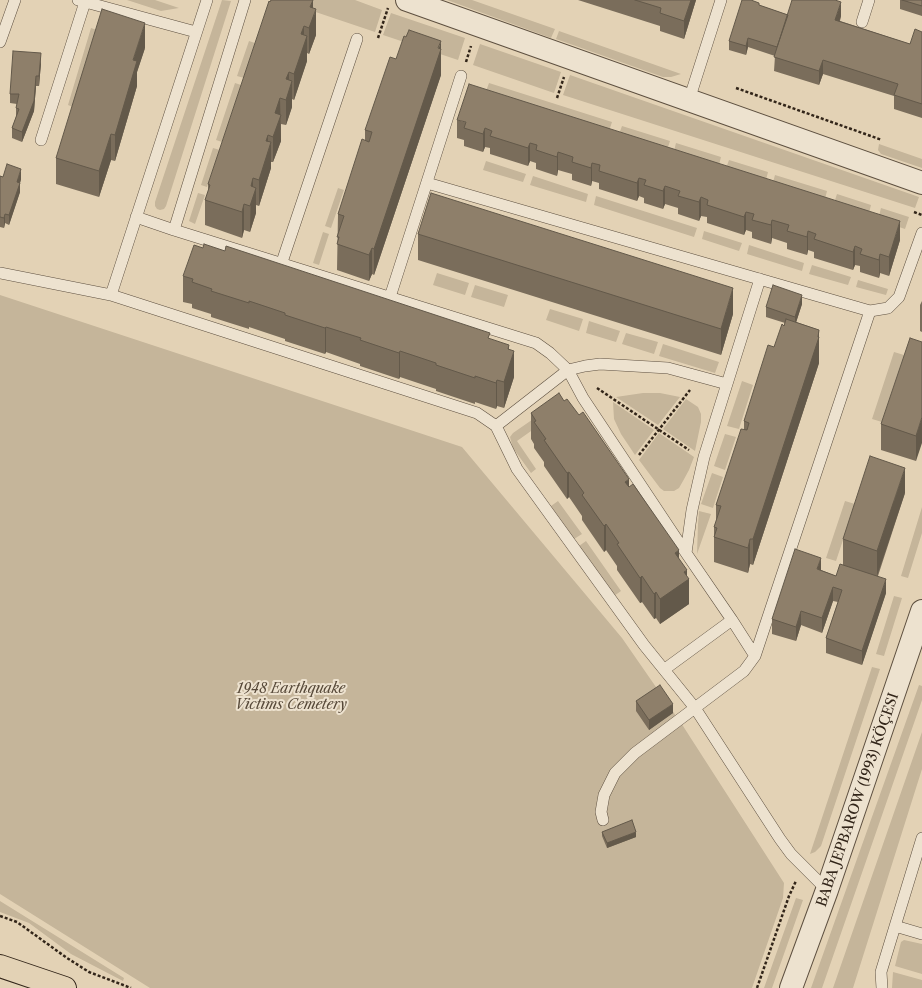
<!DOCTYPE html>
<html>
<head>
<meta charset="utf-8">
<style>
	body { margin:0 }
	canvas { display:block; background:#e3d2b5 }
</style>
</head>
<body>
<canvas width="922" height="988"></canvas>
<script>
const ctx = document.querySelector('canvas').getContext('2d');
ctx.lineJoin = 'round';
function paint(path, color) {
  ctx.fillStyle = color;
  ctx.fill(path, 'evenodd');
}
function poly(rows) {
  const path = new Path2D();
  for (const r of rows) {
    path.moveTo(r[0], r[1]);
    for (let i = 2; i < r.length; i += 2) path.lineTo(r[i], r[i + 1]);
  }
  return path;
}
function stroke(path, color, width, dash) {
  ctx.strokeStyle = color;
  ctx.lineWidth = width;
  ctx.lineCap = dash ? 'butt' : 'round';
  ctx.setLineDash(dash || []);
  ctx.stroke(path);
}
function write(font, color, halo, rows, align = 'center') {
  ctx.font = font + ' "Libre Caslon Text",serif';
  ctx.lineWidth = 4;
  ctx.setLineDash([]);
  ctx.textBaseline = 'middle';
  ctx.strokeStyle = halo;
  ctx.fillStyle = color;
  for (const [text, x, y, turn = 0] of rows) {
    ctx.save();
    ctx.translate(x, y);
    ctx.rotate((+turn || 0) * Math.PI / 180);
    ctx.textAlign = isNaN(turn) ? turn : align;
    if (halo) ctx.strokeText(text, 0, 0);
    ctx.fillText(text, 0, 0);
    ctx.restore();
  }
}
paint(poly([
	[127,0,155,0,179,8,161,11],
	[222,0,231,1,166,206,164,209,160,210,157,209,155,206,155,202],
	[280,0,355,0,382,10,375,32],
	[447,0,472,0,555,29,551,38],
	[391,13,465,38,458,60,383,35],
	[91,28,97,30,73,107,68,105],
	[559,31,681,74,671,77,663,77,556,39],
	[249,41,255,43,244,78,237,76],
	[480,44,561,72,554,93,473,65],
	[570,75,919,197,915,208,563,95],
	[235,83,241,85,222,142,216,140],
	[489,83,612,122,608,134,485,94],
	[622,126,670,141,666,153,618,137],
	[676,143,721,157,718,169,673,155],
	[879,144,922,159,922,168,881,154,878,150],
	[213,148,220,150,207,187,201,185],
	[729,160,768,172,765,184,725,171],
	[486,161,526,174,523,182,483,170],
	[775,175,827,191,824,203,772,186],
	[533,176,588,194,586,202,530,185],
	[338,188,344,190,331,228,325,226],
	[198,193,205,195,195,224,189,221],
	[837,194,871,205,868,217,833,206],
	[596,196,697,228,694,237,594,205],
	[881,208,909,217,905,229,878,220],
	[704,231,742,243,739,251,702,239],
	[323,232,329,234,319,265,313,263],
	[749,245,804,263,802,271,747,254],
	[812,265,851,277,848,285,809,274],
	[437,273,469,283,465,295,433,285],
	[858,280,888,289,886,295,856,287],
	[475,285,508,295,504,307,471,297],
	[0,295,462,447,622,638,683,726,784,883,783,898,752,988,150,988,0,894],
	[550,309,583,319,579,331,546,320],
	[589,321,620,331,616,342,586,333],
	[626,333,658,342,654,354,622,344],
	[663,344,719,362,715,373,659,356],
	[894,352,904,355,882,422,872,419],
	[742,381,753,385,739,429,727,426],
	[643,393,660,393,680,397,658,425,616,397],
	[686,399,698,407,701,414,701,422,695,451,663,429],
	[613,402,654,430,635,455,621,434,614,419],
	[562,409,517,441,536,469,531,473,513,448,510,437,513,433,539,415],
	[659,433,694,457,689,470,683,481,679,488,674,491,664,491,660,488,639,460],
	[725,434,736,437,725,470,714,466],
	[712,473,723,477,713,508,701,504],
	[558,501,582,534,574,539,551,506],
	[845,501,855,504,836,561,826,558],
	[922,507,922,533,908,578,901,576],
	[699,511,711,514,697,554,698,524],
	[586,541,621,591,614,596,579,546],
	[894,596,902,598,884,656,876,654],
	[872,667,880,669,821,846,815,852,810,854],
	[919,685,922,686,922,700,822,988,811,988],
	[922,732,922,769,853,988,833,988],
	[796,898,803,900,772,988,764,988],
	[0,901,124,978,123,981,71,954,29,923,0,912],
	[904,940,922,944,922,974,895,966,901,942],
	[893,972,922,980,922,988,892,988]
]), '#c5b59a');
const lane = poly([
	[78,0,196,32],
	[862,22,869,0],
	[0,42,15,0],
	[689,100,721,0],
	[41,140,85,2],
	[427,183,870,311,888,308,899,297,922,233],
	[136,217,174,230,536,343,550,353,568,370,583,398,686,553,732,620,755,656],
	[174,230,245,0],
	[282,262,357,39],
	[0,273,111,295,207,0],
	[111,295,477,413,496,426,517,469,644,645,695,708,780,839,791,854,827,890],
	[390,297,461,76],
	[496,426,568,370,585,366,600,364,668,368,727,384],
	[686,553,692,510,704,457,760,279],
	[665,669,732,620],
	[603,820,601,812,604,795,615,773,635,753,744,671,755,656,870,311],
	[895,926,922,934],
	[882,988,881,972,922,838]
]);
const street = poly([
	[407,0,922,183],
	[791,988,827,890,922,611]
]);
const primary = poly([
	[0,966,65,988]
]);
stroke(lane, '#5e5040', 12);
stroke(street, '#5e5040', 24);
stroke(primary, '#322519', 24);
stroke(poly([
	[378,38,388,8],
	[466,62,471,46],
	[736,88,882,140],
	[557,98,564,77],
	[914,212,922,215],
	[597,388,689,450],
	[639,455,690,390],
	[0,916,17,922,67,958,89,972,131,988],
	[757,988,789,896,796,881]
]), '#322519', 2.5, [3, 2]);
stroke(lane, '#ede2cf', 11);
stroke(street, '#ede2cf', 22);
stroke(primary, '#e3d2b5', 22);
paint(poly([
	[578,0,696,0,684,39,660,31,660,26],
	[900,0,922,0,922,16,900,9],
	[759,5,788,15,841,16,840,21,910,44,922,32,922,118,894,109,894,96,823,74,819,85,774,71,775,56,748,47,746,55,729,50,729,41],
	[313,8,316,35,309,54,307,53,307,61,294,100,292,99,292,107,286,125,281,124,281,141,273,162,271,162,271,168,259,206,256,205,256,213,250,232,244,230,242,238,205,225,205,200,208,192,208,184],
	[145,48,137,72,137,86,115,161,111,160,99,197,56,184,56,158],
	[441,49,441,75,374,275,372,274,369,281,337,270,338,214,365,140,365,130,396,59],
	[41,63,39,86,36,86,34,111,22,142,12,138,12,128,16,117,16,108,17,104,10,103,10,94],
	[457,120,900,240,889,276,880,273,879,278,860,272,860,266,855,265,853,270,814,258,814,252,808,250,807,255,787,249,787,243,772,238,771,244,752,238,752,232,746,230,744,235,707,223,707,217,701,216,699,221,678,214,678,208,665,204,663,209,644,203,644,198,639,196,637,201,599,189,599,183,592,181,591,186,572,180,572,174,558,170,557,176,536,169,536,163,530,161,528,166,490,154,490,148,485,147,483,152,464,146,464,140,457,138],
	[0,176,3,177,21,179,20,183,20,192,9,225,5,223,4,228,0,227],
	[418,234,733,314,721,355,418,260],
	[183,276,490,339,509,350,514,377,504,408,497,406,496,409,475,402,475,404,436,391,436,389,400,377,399,379,360,366,360,364,326,352,325,354,285,341,285,339,249,327,249,329,211,317,211,314,192,308,192,304,183,302],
	[922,301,922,332,920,331,920,305],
	[802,304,796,322,819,330,819,363,753,565,750,564,748,573,714,562,714,527,716,522,716,505,744,429,744,421,774,347,785,323,766,317,766,307],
	[922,342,916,461,881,450,881,424],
	[564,401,629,487,679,559,687,577,689,604,660,624,656,618,654,619,642,602,640,603,617,570,617,566,606,550,604,552,582,520,582,516,569,497,567,499,544,466,544,462,534,448,534,444,531,439,531,413],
	[905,493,878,576,886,593,862,665,826,653,826,638,838,602,833,601,822,633,801,625,796,641,772,634,772,619,821,570,836,576,843,565,843,539],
	[636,701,673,713,649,730,636,711],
	[602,832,636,837,607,848,602,836]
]), '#7a6d5b');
paint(poly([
	[313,0,313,18,316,9,316,35,309,54,309,28,310,7],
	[691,0,696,0,684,39,684,21],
	[841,2,841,16,835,34,835,20],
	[145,23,145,48,137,72,137,86,115,161,115,135,133,60],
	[304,26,304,45,307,36,307,61,294,100,294,74,301,34],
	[748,38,748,47,746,55,746,46],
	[441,41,441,75,374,275,374,249],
	[41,53,41,63,39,86,39,76],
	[823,60,823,74,819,85,819,71],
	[289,72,289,91,292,81,292,107,286,125,286,79],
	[36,76,36,86,34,111,22,142,22,132],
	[280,98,281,141,273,162,273,137,275,113],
	[485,128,485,147,483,152,483,134],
	[111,134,111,160,99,197,99,171],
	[268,135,268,153,271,142,271,168,259,206,259,180,266,141],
	[530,143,530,161,528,166,528,148],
	[558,152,558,170,557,176,557,157],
	[592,163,592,181,591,186,591,168],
	[21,169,21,179,20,183,20,192,9,225,9,215,17,182],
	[253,178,253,197,256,188,256,213,250,232,251,186],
	[639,178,639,196,637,201,637,183],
	[665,186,665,204,663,209,663,191],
	[701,197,701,216,699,221,699,202],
	[244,204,244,230,242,238,242,212],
	[746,212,746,230,744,235,744,217],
	[5,214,5,223,4,228,4,218],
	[772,220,772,238,771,244,771,225],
	[900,221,900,240,889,276,889,257],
	[808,231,808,250,807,255,807,237],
	[855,246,855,265,853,270,853,252],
	[372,248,372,274,369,281,369,255],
	[880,254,880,273,879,278,879,260],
	[733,288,733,314,721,355,721,329],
	[802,295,802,304,795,326,795,317],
	[326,327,326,352,325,354,325,328],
	[819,330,819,363,753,565,753,539],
	[509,345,509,365,514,351,514,377,504,408,504,382,508,349],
	[400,351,400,377,399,379,399,353],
	[497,380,497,406,496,409,496,383],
	[922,417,922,443,916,461,916,436],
	[905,468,905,493,877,576,877,551],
	[569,472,569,497,567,499,567,473],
	[629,479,629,505,625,482],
	[606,524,606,550,604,552,604,526],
	[750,539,750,564,748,573,748,548],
	[679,550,679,576,675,553],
	[821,558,821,572,817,569],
	[687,570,687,580,689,579,689,604,660,624,660,599,684,572],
	[642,576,642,602,640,603,640,578],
	[886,579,886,593,862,665,862,651],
	[833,587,833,601,822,633,822,618],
	[656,592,656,618,654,619,654,594],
	[801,611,801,625,796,641,796,627],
	[673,704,673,713,649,730,649,720],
	[636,832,636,837,607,848,607,843]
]), '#63594a');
const building = poly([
	[271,0,313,0,310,7,316,9,309,28,304,26,301,34,307,36,294,74,289,72,286,79,292,81,286,100,280,98,275,113,281,115,273,137,268,135,266,141,271,142,259,180,253,178,251,186,256,188,250,206,244,204,242,212,205,200,210,185,208,184,269,1,270,2,271,0],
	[635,0,691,0,684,21,660,13,661,8,635,0],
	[742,0,751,0,759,3,759,5,788,15,777,47,748,38,746,46,729,41,742,0],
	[792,0,835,0,841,2,835,20,910,44,915,29,922,32,922,104,894,95,898,84,823,60,819,71,774,57,792,0],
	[902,0,922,0,922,6,902,0],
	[102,9,145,23,133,60,137,61,115,135,111,134,99,171,56,158,102,9],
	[409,30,441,41,438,48,441,49,374,249,372,248,369,255,337,244,339,237,337,237,344,216,338,214,362,139,369,142,372,132,365,130,390,57,396,59,404,36,406,37,409,30],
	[13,51,41,53,39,76,36,76,34,101,22,132,12,128,19,109,16,108,19,94,10,94,13,51],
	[469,84,900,221,889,257,880,254,879,260,860,254,862,249,855,246,853,252,814,239,816,234,808,231,807,237,787,231,789,225,772,220,771,225,752,220,754,214,746,212,744,217,707,205,708,200,701,197,699,202,678,196,680,191,665,186,663,191,644,185,646,180,639,178,637,183,599,171,600,165,592,163,591,168,572,162,573,157,558,152,557,157,536,150,537,145,530,143,528,148,490,136,492,131,485,128,483,134,464,128,466,122,457,120,469,84],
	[7,164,21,169,17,182,20,183,9,215,5,214,4,218,0,217,0,176,3,177,7,164],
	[431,193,733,288,721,329,418,234,431,193],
	[204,244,225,251,226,246,490,333,488,338,509,345,508,349,514,351,504,382,497,380,496,383,475,376,475,378,436,365,436,363,400,351,399,353,360,340,361,338,326,327,325,328,285,315,285,313,249,301,249,303,211,291,212,289,192,282,193,279,183,276,194,245,203,248,204,244],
	[773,285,802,295,795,317,766,307,773,285],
	[786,319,819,330,818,337,819,337,753,539,750,539,748,548,714,537,717,528,714,527,721,506,716,505,741,429,747,430,749,423,744,421,768,345,774,347,782,324,784,326,786,319],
	[910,338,922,342,922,417,916,436,881,424,910,338],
	[559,393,564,401,567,399,579,415,583,412,629,479,625,482,629,487,633,484,679,550,675,553,687,570,684,572,689,579,660,599,656,592,654,594,642,576,640,578,617,544,619,543,606,524,604,526,582,495,584,493,569,472,567,473,544,440,546,439,534,422,536,421,531,413,559,393],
	[870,456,905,468,877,551,843,539,870,456],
	[795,549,821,558,817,569,836,576,840,564,886,579,862,651,826,638,842,590,833,587,822,618,801,611,796,627,772,619,795,549],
	[660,685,673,704,649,720,636,701,660,685],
	[632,820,636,832,607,843,602,832,632,820]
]);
paint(building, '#8e7f6a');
stroke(building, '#63594a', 1);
write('italic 14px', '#574939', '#ede2cf', [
	["1948 Earthquake",291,689],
	["Victims Cemetery",291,705]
]);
write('14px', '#322519', '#ede2cf', [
	["BABA JEPBAROW (1993) KÖÇESI",858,800,-71]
]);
</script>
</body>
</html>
